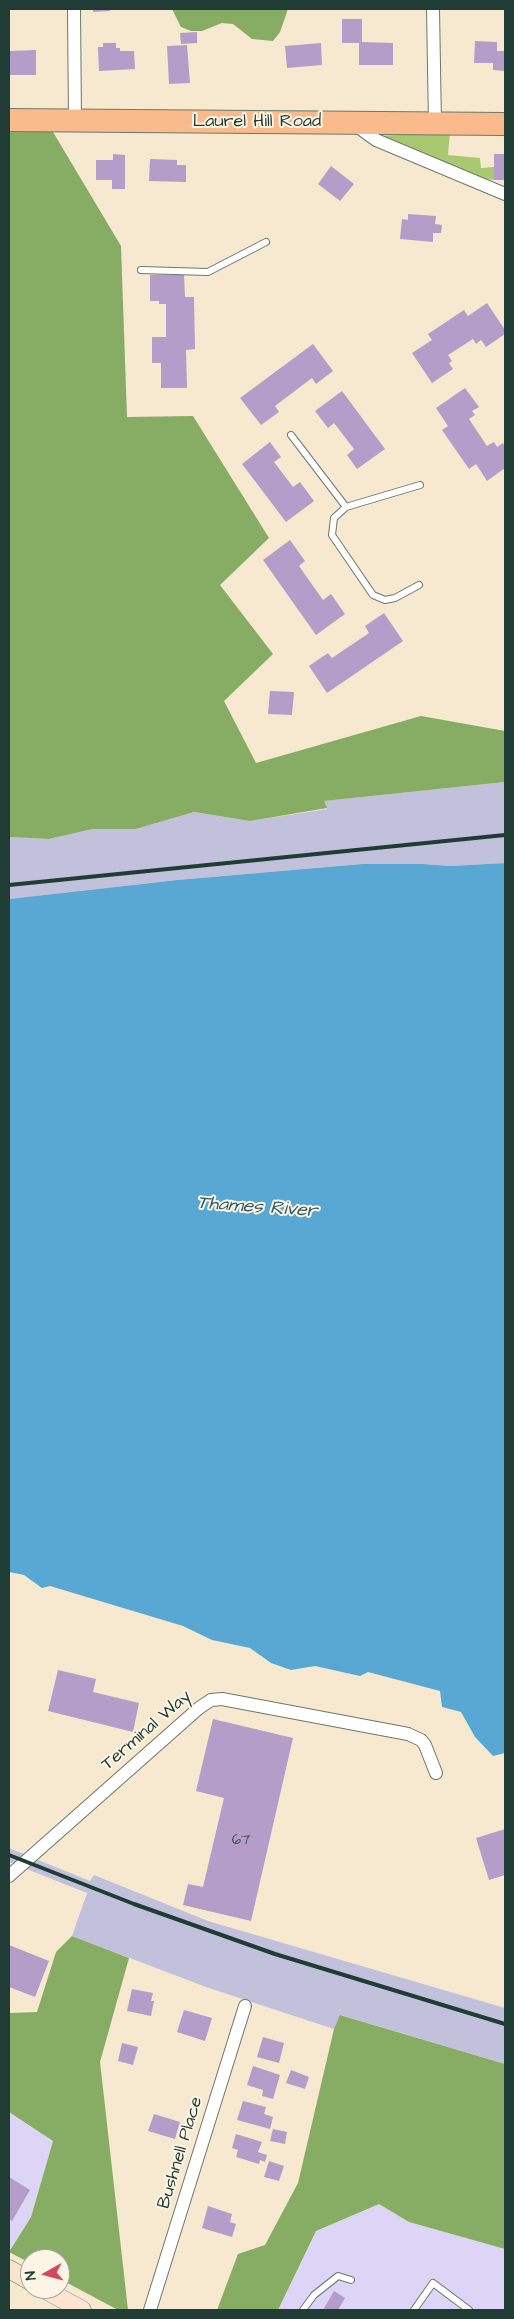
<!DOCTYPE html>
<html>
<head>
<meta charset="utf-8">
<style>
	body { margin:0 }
	#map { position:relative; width:514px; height:2319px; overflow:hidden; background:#f6e9d0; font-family:"Architects Daughter",sans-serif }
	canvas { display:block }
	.frame { position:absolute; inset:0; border:10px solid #1f3d34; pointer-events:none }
	.north { position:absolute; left:20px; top:2249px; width:50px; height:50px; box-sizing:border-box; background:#fcf5e5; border:1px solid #a4ab9e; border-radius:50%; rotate:263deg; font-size:14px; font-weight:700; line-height:20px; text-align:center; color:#1f3d34 }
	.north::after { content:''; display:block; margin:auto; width:18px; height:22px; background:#d1495b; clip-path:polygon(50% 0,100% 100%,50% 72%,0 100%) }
</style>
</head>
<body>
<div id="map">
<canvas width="514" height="2319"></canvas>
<div class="frame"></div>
<div class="north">N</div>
</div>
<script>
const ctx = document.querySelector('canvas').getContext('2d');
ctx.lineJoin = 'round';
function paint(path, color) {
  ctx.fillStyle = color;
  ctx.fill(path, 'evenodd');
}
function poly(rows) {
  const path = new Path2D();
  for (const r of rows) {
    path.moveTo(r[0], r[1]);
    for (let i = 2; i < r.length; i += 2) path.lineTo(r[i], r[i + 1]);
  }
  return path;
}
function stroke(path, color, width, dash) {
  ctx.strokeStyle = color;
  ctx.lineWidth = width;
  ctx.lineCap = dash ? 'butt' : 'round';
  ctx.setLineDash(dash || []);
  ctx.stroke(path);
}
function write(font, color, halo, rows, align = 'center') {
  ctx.font = font + ' "Architects Daughter",sans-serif';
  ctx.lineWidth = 4;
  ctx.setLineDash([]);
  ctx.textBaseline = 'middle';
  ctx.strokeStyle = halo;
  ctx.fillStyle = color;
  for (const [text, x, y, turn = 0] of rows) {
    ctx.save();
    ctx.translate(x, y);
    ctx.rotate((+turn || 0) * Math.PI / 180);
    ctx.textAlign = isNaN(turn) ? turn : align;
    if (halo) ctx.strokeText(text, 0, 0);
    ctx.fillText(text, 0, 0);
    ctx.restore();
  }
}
paint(poly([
	[9,2112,53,2141,31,2217,9,2251],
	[379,2204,409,2222,505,2249,505,2310,278,2310,316,2231]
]), '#ddd5f6');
paint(poly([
	[505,782,505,863,450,866,423,864,362,864,177,880,9,899,9,837,49,839,93,829,136,829,194,812,250,821,327,809,323,801],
	[9,1848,90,1881,94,1875,208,1921,505,2008,505,2064,341,2015,334,2029,206,1987,72,1936,87,1893,9,1862]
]), '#c2c1dc');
paint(poly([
	[450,132,448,155,480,158,481,168,494,167,494,180,481,178,378,136]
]), '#a9c971');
paint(poly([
	[172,9,288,9,280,32,273,41,252,39,233,24,222,23,202,31,191,31,181,27],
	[9,132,53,132,121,246,127,417,193,416,269,538,220,585,273,654,224,701,256,763,421,716,505,731,505,782,324,801,327,808,250,821,194,812,136,829,93,829,49,839,9,837],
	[72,1936,129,1958,100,2062,128,2310,118,2310,60,2279,60,2259,30,2259,30,2263,9,2252,31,2217,53,2141,9,2112,9,2013,37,2012,56,1952],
	[340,2015,505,2064,505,2249,409,2222,379,2204,316,2231,278,2310,217,2310,238,2254,265,2245,298,2183,334,2029]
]), '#86ad63');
paint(poly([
	[505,863,505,1753,493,1756,475,1737,461,1712,442,1707,440,1691,368,1672,360,1676,315,1666,291,1670,271,1663,250,1648,212,1640,183,1626,50,1586,42,1588,24,1575,9,1572,9,899,177,880,362,864,423,864,450,866]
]), '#59a8d3');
paint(poly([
	[93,9,110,9,110,11,93,12],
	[342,19,362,19,362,42,393,43,393,65,359,65,359,43,342,43],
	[197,32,197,43,181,44,180,33],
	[475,41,497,42,497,51,505,51,505,71,493,70,493,63,474,63],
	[103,43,116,43,116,48,120,48,120,51,134,51,135,69,99,71,98,47,103,47],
	[321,43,322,65,287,68,285,46],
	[187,45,190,83,169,84,167,46],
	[36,50,36,75,9,75,9,51],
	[113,154,125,155,125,189,112,189,112,180,96,180,96,160,113,160],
	[494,154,505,154,505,180,494,180],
	[150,159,177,160,177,165,186,165,186,182,149,181],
	[331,166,354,184,340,201,318,184],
	[408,214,436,216,435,224,442,225,441,233,433,233,433,242,400,239,402,219,408,220],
	[184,274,185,297,194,297,195,349,186,350,187,388,161,388,161,363,152,363,152,337,166,337,166,304,159,304,159,301,150,301,150,275],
	[487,303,505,330,505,334,486,347,481,340,476,344,473,339,448,355,452,361,449,363,453,369,432,383,412,353,432,340,428,334,464,310,468,316],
	[313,344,333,371,316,384,312,378,275,406,279,412,261,425,240,398],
	[465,388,479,407,472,411,475,415,469,419,487,446,494,442,497,447,503,443,505,447,505,468,487,481,476,464,469,469,442,430,448,426,436,408],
	[342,391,385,449,357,469,347,455,354,449,334,423,328,428,315,411],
	[270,442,281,457,274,462,293,487,300,482,314,501,286,522,242,464],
	[290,540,305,561,299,566,323,600,331,594,345,614,316,635,263,560],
	[384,613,403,641,327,693,309,666,328,653,332,658,369,633,365,626],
	[270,691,294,692,292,715,268,714],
	[58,1670,96,1679,93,1692,139,1703,133,1732,48,1711],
	[213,1719,293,1738,251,1921,183,1905,188,1884,203,1887,224,1798,196,1791],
	[505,1829,505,1875,489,1880,476,1838],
	[9,1945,49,1961,35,1997,9,1987],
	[132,1989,153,1993,151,2001,154,2001,151,2016,127,2011],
	[184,2010,212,2018,205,2041,177,2032],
	[263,2037,284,2043,279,2063,257,2057],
	[122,2043,138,2047,133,2065,118,2061],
	[253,2066,280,2075,273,2099,262,2096,263,2090,247,2085],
	[291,2070,309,2077,305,2089,286,2083],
	[243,2101,266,2107,264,2114,273,2117,270,2129,237,2120],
	[154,2114,180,2122,175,2139,148,2131],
	[273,2129,287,2132,285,2144,270,2141],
	[236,2134,262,2142,258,2152,267,2155,265,2162,260,2160,259,2164,236,2157,238,2150,232,2148],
	[269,2161,284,2166,279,2181,264,2177],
	[9,2177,30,2190,12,2221,9,2219],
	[208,2206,232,2214,230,2222,236,2224,232,2237,202,2228],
	[334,2291,345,2298,338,2310,323,2310]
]), '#b49dc9');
const lane = poly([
	[141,270,208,272,266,242],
	[291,435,346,507],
	[419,585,395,598,385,600,373,595,332,535,334,518,346,507,420,485],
	[303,2310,314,2295,338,2276,351,2280],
	[414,2310,433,2283,469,2310]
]);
const street = poly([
	[74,9,75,121],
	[433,9,435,124],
	[354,124,376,140,505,194],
	[9,1876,199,1708,211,1700,222,1699,408,1734,421,1740,425,1745,436,1773],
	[150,2310,245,2006]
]);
const secondary = poly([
	[9,2269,30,2281],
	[44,2289,82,2310]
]);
const highway = poly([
	[9,120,505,124]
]);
stroke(lane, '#6a796b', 8);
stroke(street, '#6a796b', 14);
stroke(secondary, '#6a796b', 19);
stroke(highway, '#6a796b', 24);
stroke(lane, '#fff', 6);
stroke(street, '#fff', 12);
stroke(secondary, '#fde4d1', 18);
stroke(highway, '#fabb8c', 22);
stroke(poly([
	[9,885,505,835],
	[9,1855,134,1904,275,1954,505,2024]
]), '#1f3d34', 4);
write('15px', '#445559', null, [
	["67",241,1841]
]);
write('18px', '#1f3d34', '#fcf5e5', [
	["Laurel Hill Road",257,122],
	["Terminal Way",147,1731,-41],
	["Bushnell Place",181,2153,-73]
]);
write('italic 19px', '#305d64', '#fcf5e5', [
	["Thames River",257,1208,4]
]);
</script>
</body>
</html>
